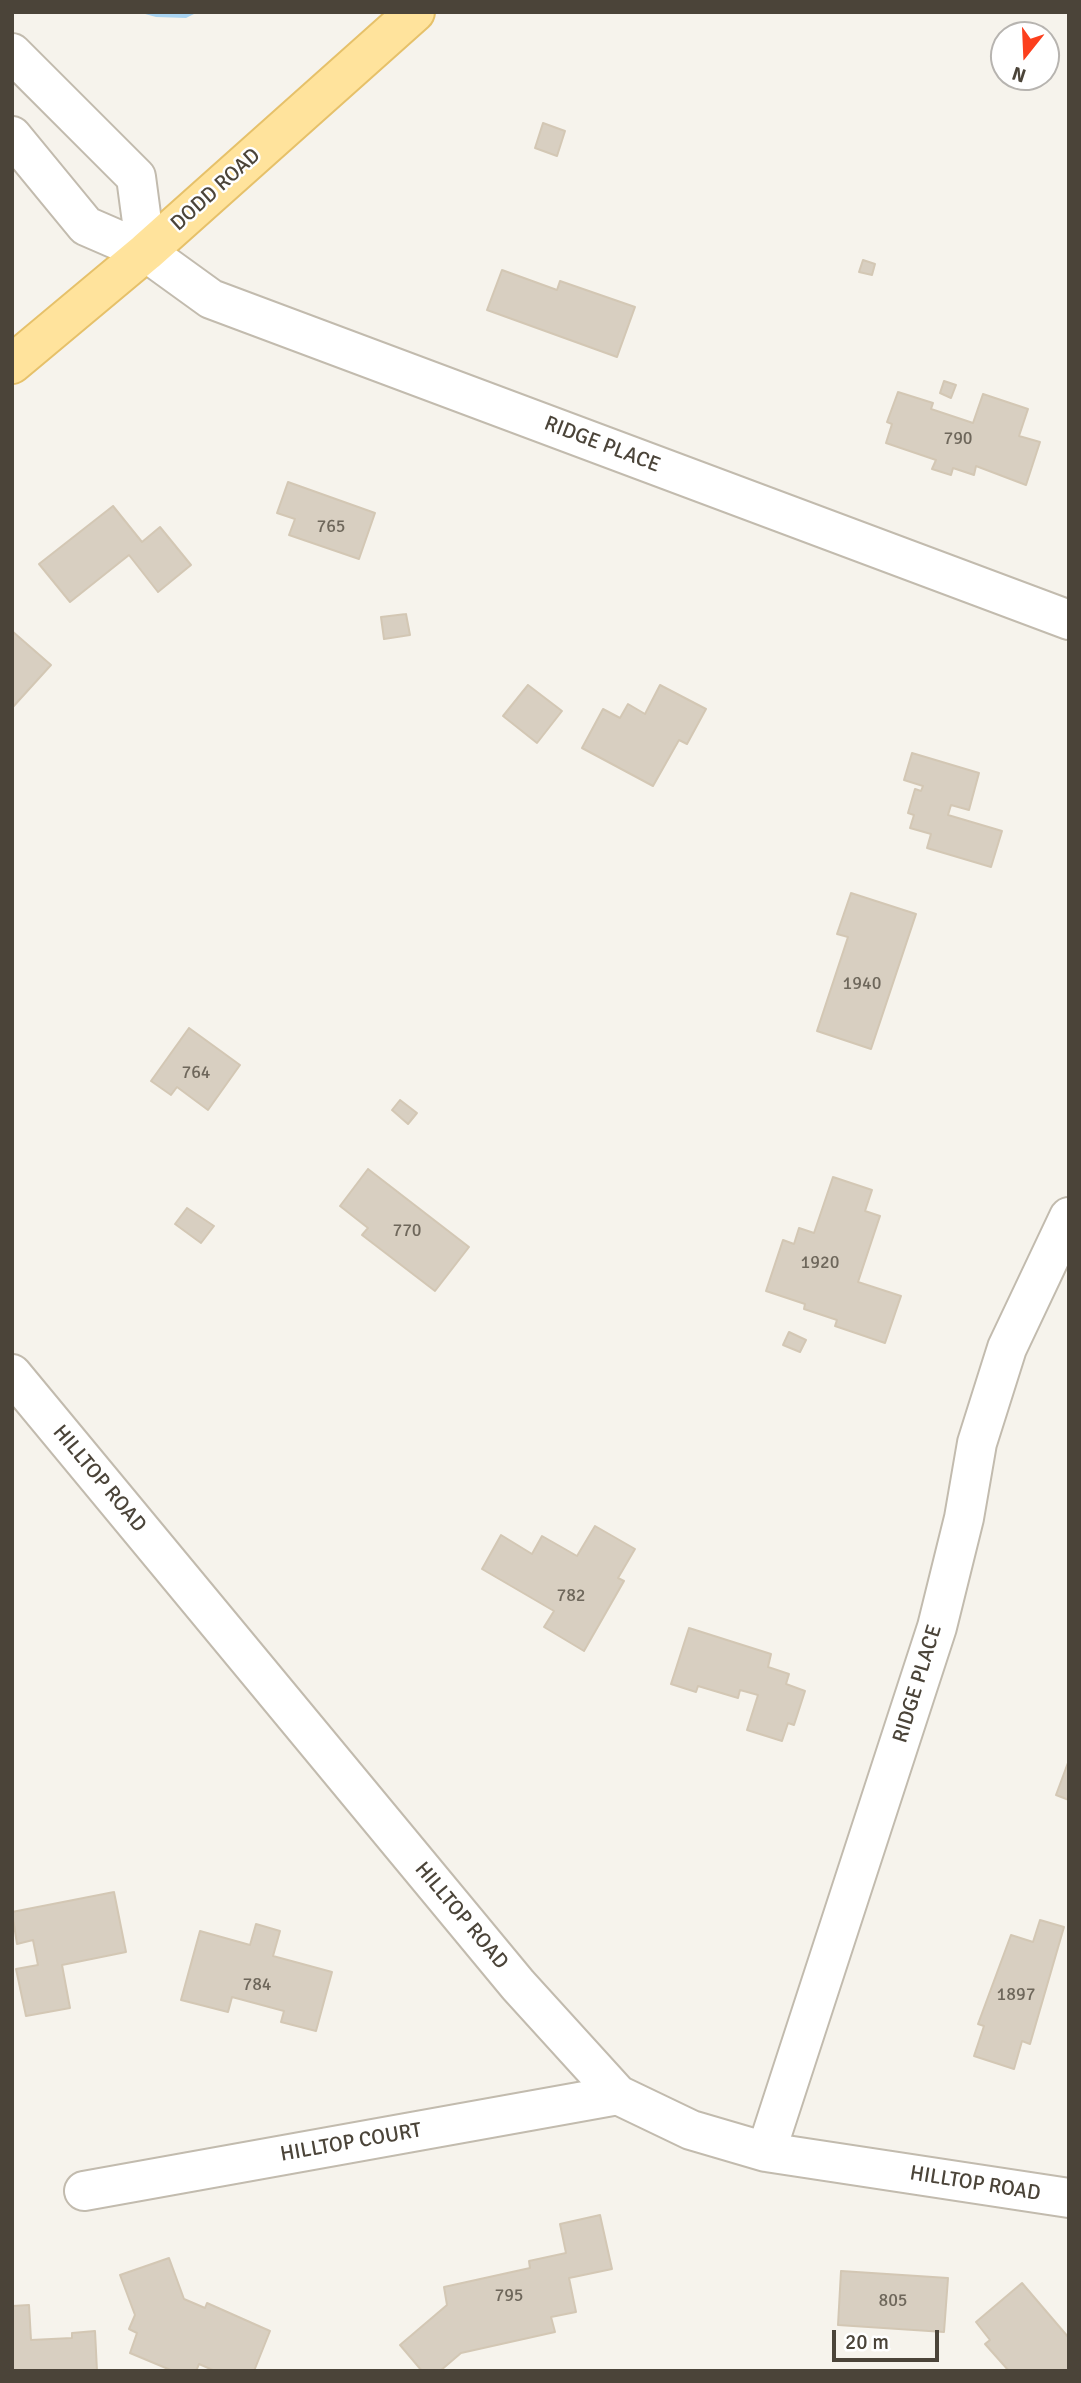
<!DOCTYPE html>
<html>
<head>
<meta charset="utf-8">
<style>
	body { margin:0 }
	#map { position:relative; width:1081px; height:2383px; overflow:hidden; background:#f6f3ec; font-family:Signika,sans-serif }
	canvas { display:block }
	.frame { position:absolute; inset:0; border:14px solid #4b4439; pointer-events:none }
	.north { position:absolute; left:990px; top:21px; width:70px; height:70px; box-sizing:border-box; background:#fff; border:2px solid #b7b4b0; border-radius:50%; rotate:198deg; font-size:19px; font-weight:700; line-height:28px; text-align:center; color:#4b4439 }
	.north::after { content:''; display:block; margin:auto; width:24px; height:32px; background:#fc3f1d; clip-path:polygon(50% 0,100% 100%,50% 72%,0 100%) }
	.scale { position:absolute; left:832px; top:2330px; width:107px; height:32px; box-sizing:border-box; border:4px solid #4b4439; border-top:0; padding-left:9px; font-size:21px; line-height:24px; white-space:nowrap; color:#4b4439; -webkit-text-stroke:5px #fff; paint-order:stroke }
</style>
</head>
<body>
<div id="map">
<canvas width="1081" height="2383"></canvas>
<div class="frame"></div>
<div class="north">N</div>
<div class="scale">20 m</div>
</div>
<script>
const ctx = document.querySelector('canvas').getContext('2d');
ctx.lineJoin = 'round';
function paint(path, color) {
  ctx.fillStyle = color;
  ctx.fill(path, 'evenodd');
}
function poly(rows) {
  const path = new Path2D();
  for (const r of rows) {
    path.moveTo(r[0], r[1]);
    for (let i = 2; i < r.length; i += 2) path.lineTo(r[i], r[i + 1]);
  }
  return path;
}
function stroke(path, color, width, dash) {
  ctx.strokeStyle = color;
  ctx.lineWidth = width;
  ctx.lineCap = dash ? 'butt' : 'round';
  ctx.setLineDash(dash || []);
  ctx.stroke(path);
}
function write(font, color, halo, rows, align = 'center') {
  ctx.font = font + ' Signika,sans-serif';
  ctx.lineWidth = 5;
  ctx.setLineDash([]);
  ctx.textBaseline = 'middle';
  ctx.strokeStyle = halo;
  ctx.fillStyle = color;
  for (const [text, x, y, turn = 0] of rows) {
    ctx.save();
    ctx.translate(x, y);
    ctx.rotate((+turn || 0) * Math.PI / 180);
    ctx.textAlign = isNaN(turn) ? turn : align;
    if (halo) ctx.strokeText(text, 0, 0);
    ctx.fillText(text, 0, 0);
    ctx.restore();
  }
}
paint(poly([
	[138,12,198,12,186,18,156,17]
]), '#a9d4f2');
const building = poly([
	[543,123,565,131,557,156,535,148,543,123],
	[863,260,875,264,872,275,859,272,863,260],
	[502,270,557,290,560,281,635,307,617,357,487,310,502,270],
	[944,381,956,385,951,398,940,393,944,381],
	[898,392,933,403,931,409,973,423,983,394,1028,409,1019,436,1040,442,1026,485,976,466,974,475,953,468,951,475,932,469,936,460,886,443,892,424,887,422,898,392],
	[288,482,375,513,359,559,289,535,295,519,277,513,288,482],
	[113,506,142,542,160,527,191,565,158,592,129,555,70,602,39,564,113,506],
	[406,614,410,635,384,639,381,617,406,614],
	[12,631,51,665,12,708,12,631],
	[528,685,562,711,537,743,503,716,528,685],
	[660,685,706,709,687,744,679,740,653,786,582,748,603,709,620,718,628,704,645,714,660,685],
	[912,753,979,773,969,810,951,805,948,815,1002,831,991,867,927,848,931,834,910,828,914,815,908,813,915,789,921,791,923,786,904,780,912,753],
	[851,893,916,914,871,1049,817,1031,848,937,837,934,851,893],
	[189,1028,240,1065,208,1110,177,1087,171,1095,151,1081,189,1028],
	[400,1100,417,1113,408,1124,392,1110,400,1100],
	[368,1169,469,1247,435,1291,362,1235,368,1228,340,1206,368,1169],
	[833,1177,872,1190,865,1211,880,1216,858,1282,901,1296,885,1343,835,1326,837,1320,804,1309,805,1304,766,1291,783,1240,794,1244,799,1228,814,1233,833,1177],
	[187,1208,214,1226,201,1243,175,1224,187,1208],
	[789,1332,806,1340,800,1352,783,1345,789,1332],
	[595,1526,635,1549,618,1578,624,1581,584,1651,544,1627,554,1611,482,1569,501,1535,532,1554,542,1536,577,1556,595,1526],
	[689,1628,771,1654,768,1667,789,1674,786,1684,805,1691,794,1725,788,1723,782,1741,747,1730,758,1695,740,1690,738,1698,698,1686,696,1692,671,1684,689,1628],
	[1069,1760,1069,1800,1056,1795,1069,1760],
	[114,1892,126,1952,62,1965,70,2008,26,2016,16,1969,38,1965,33,1940,17,1944,12,1912,114,1892],
	[1040,1920,1064,1927,1030,2044,1022,2041,1014,2069,974,2056,984,2026,978,2024,1011,1935,1033,1942,1040,1920],
	[256,1924,280,1931,273,1956,332,1972,316,2031,281,2022,284,2011,232,1997,228,2012,181,2000,200,1931,250,1945,256,1924],
	[600,2215,612,2269,569,2278,576,2312,551,2317,555,2332,461,2353,440,2371,422,2371,400,2345,447,2305,444,2287,530,2268,529,2261,566,2253,560,2224,600,2215],
	[169,2258,184,2299,205,2308,207,2303,270,2331,254,2371,215,2371,199,2364,196,2371,173,2371,130,2353,137,2333,129,2329,135,2315,120,2275,169,2258],
	[841,2271,948,2278,944,2332,838,2325,841,2271],
	[1022,2283,1069,2338,1069,2371,1009,2371,985,2344,990,2340,976,2322,1022,2283],
	[29,2305,31,2340,72,2338,72,2333,95,2331,97,2371,12,2371,12,2306,29,2305]
]);
paint(building, '#d8cfc1');
stroke(building, '#d3c7b4', 2);
const minor = poly([
	[12,53,136,177,146,252],
	[12,136,86,226,146,252,211,299,1069,620],
	[12,1374,518,1985,618,2095,691,2130,766,2152,1069,2198],
	[766,2152,937,1627,964,1518,977,1443,1007,1348,1069,1217],
	[84,2191,618,2095]
]);
const major = poly([
	[12,364,146,252,415,12]
]);
stroke(minor, '#c2bbae', 42);
stroke(major, '#e6c16a', 42);
stroke(minor, '#fff', 38);
stroke(major, '#ffe39c', 38);
write('18px', '#6e675b', null, [
	["790",958,439],
	["765",331,527],
	["1940",862,984],
	["764",196,1073],
	["770",407,1231],
	["1920",820,1263],
	["782",571,1596],
	["784",257,1985],
	["1897",1016,1995],
	["795",509,2296],
	["805",893,2301]
]);
write('21px', '#4b4439', '#fff', [
	["DODD ROAD",216,190,-42],
	["RIDGE PLACE",602,445,21],
	["HILLTOP ROAD",99,1479,50],
	["RIDGE PLACE",918,1684,-73],
	["HILLTOP ROAD",461,1916,50],
	["HILLTOP COURT",351,2143,-10],
	["HILLTOP ROAD",975,2184,9]
]);
</script>
</body>
</html>
